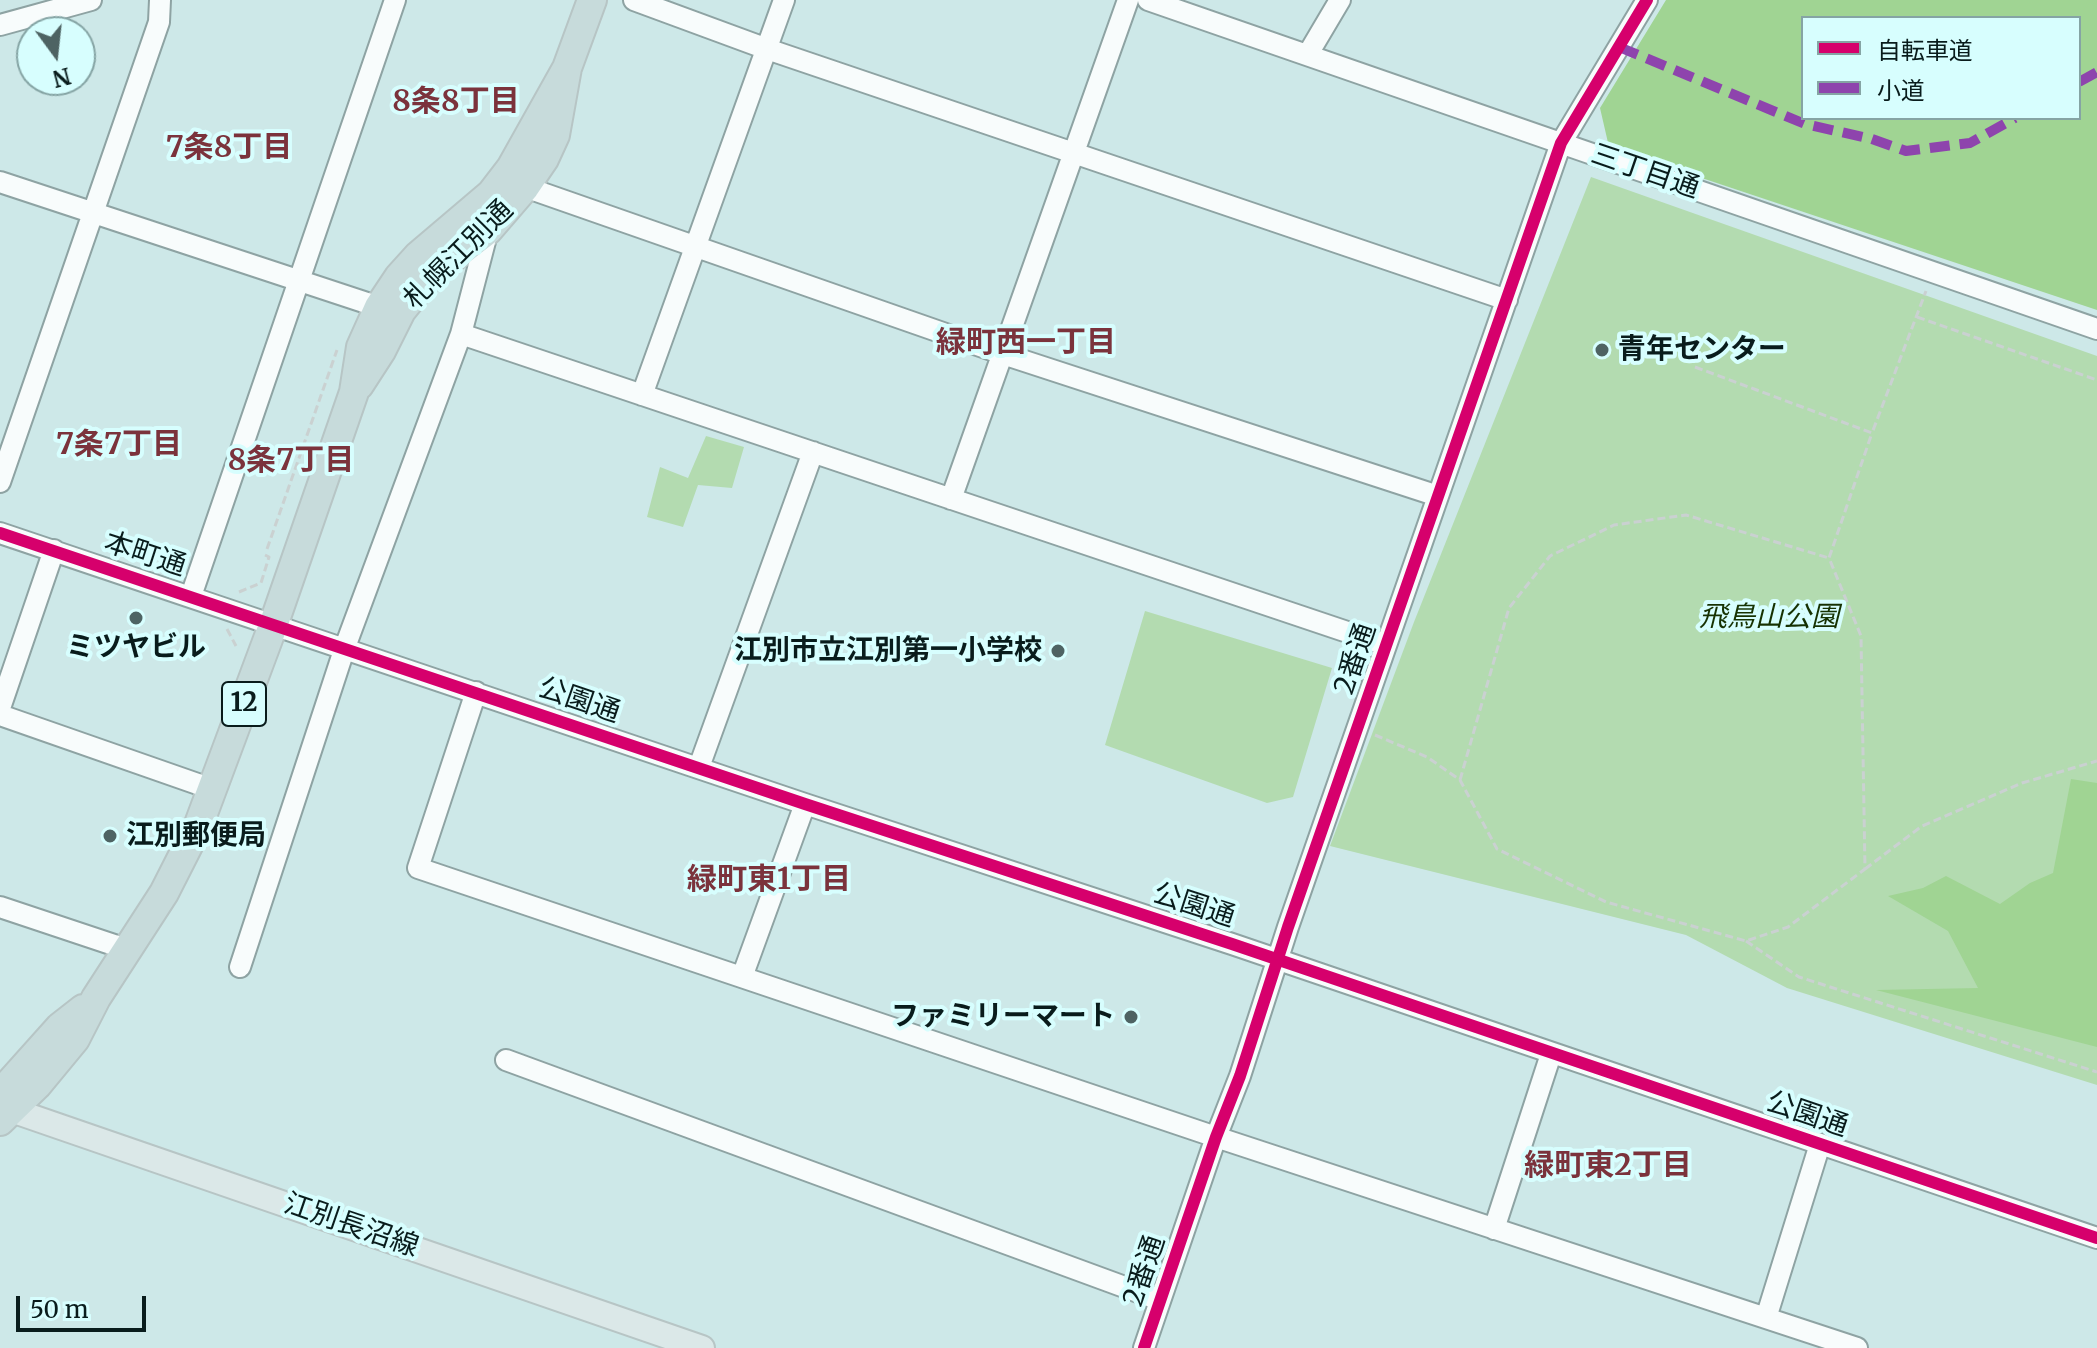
<!DOCTYPE html>
<html>
<head>
<meta charset="utf-8">
<style>
	body { margin:0 }
	#map { position:relative; width:2097px; height:1348px; overflow:hidden; background:#cde8e8; font-family:Merriweather,"Noto Sans JP",serif }
	canvas { display:block }
	.legend { position:absolute; left:1801px; top:16px; width:280px; height:104px; box-sizing:border-box; background:#d7fefe; border:2px solid #85a4a4; margin:0; padding:10px 14px; list-style:none; font-size:24px; color:#091c1c }
	.legend li { display:flex; align-items:center; gap:16px; height:40px }
	.legend b { width:40px; border:2px solid #85a4a4 }
	.north { position:absolute; left:16px; top:16px; width:80px; height:80px; box-sizing:border-box; background:#d7fefe; border:2px solid #85a4a4; border-radius:50%; rotate:165deg; font-size:22px; font-weight:700; line-height:32px; text-align:center; color:#091c1c }
	.north::after { content:''; display:block; margin:auto; width:28px; height:36px; background:#4e6363; clip-path:polygon(50% 0,100% 100%,50% 72%,0 100%) }
	.scale { position:absolute; left:16px; top:1296px; width:130px; height:36px; box-sizing:border-box; border:4px solid #091c1c; border-top:0; padding-left:10px; font-size:24px; line-height:28px; white-space:nowrap; color:#091c1c; -webkit-text-stroke:6px #d7fefe; paint-order:stroke }
</style>
</head>
<body>
<div id="map">
<canvas width="2097" height="1348"></canvas>
<ul class="legend">
<li><b style="height:10px;background:#d6006c"></b>自転車道</li>
<li><b style="height:10px;background:#8e44ad"></b>小道</li>
</ul>
<div class="north">N</div>
<div class="scale">50 m</div>
</div>
<script>
const ctx = document.querySelector('canvas').getContext('2d');
ctx.lineJoin = 'round';
function paint(path, color) {
  ctx.fillStyle = color;
  ctx.fill(path, 'evenodd');
}
function poly(rows) {
  const path = new Path2D();
  for (const r of rows) {
    path.moveTo(r[0], r[1]);
    for (let i = 2; i < r.length; i += 2) path.lineTo(r[i], r[i + 1]);
  }
  return path;
}
function stroke(path, color, width, dash) {
  ctx.strokeStyle = color;
  ctx.lineWidth = width;
  ctx.lineCap = dash ? 'butt' : 'round';
  ctx.setLineDash(dash || []);
  ctx.stroke(path);
}
function write(font, color, halo, rows, align = 'center') {
  ctx.font = font + ' Merriweather,"Noto Sans JP",serif';
  ctx.lineWidth = 8;
  ctx.setLineDash([]);
  ctx.textBaseline = 'middle';
  ctx.strokeStyle = halo;
  ctx.fillStyle = color;
  for (const [text, x, y, turn = 0] of rows) {
    ctx.save();
    ctx.translate(x, y);
    ctx.rotate((+turn || 0) * Math.PI / 180);
    ctx.textAlign = isNaN(turn) ? turn : align;
    if (halo) ctx.strokeText(text, 0, 0);
    ctx.fillText(text, 0, 0);
    ctx.restore();
  }
}
paint(poly([
	[1591,177,2097,356,2097,1085,1787,988,1686,935,1330,846,1414,622],
	[706,436,744,447,732,488,698,485,683,527,647,517,660,467,688,478],
	[1145,611,1332,668,1293,797,1267,803,1105,745]
]), '#b3dbb0');
paint(poly([
	[1666,0,2097,0,2097,310,1609,147,1600,108],
	[1803,18,2079,18,2079,118,1803,118],
	[2071,779,2097,783,2097,1047,1876,990,1978,988,1948,931,1888,896,1923,888,1946,876,2000,904,2030,883,2053,873]
]), '#a0d493');
const minor = poly([
	[634,0,767,49,1507,300],
	[1148,0,2097,329],
	[0,25,91,0],
	[1308,54,1340,0],
	[0,182,379,307],
	[525,187,1003,354,1438,496],
	[461,334,1386,645],
	[642,395,784,0],
	[0,482,159,22,160,0],
	[951,499,1128,0],
	[0,533,805,804,1232,944,2097,1238],
	[191,596,395,0],
	[476,692,418,868,1216,1137,1857,1348],
	[0,708,54,550],
	[0,715,212,789],
	[699,767,813,452],
	[0,907,129,950],
	[240,967,345,647,461,334,488,230],
	[742,977,805,804],
	[506,1060,1160,1300],
	[1494,1229,1551,1054],
	[1766,1318,1820,1144],
	[1144,1348,1216,1137,1240,1076,1288,927,1561,143,1647,0]
]);
const major = poly([
	[0,1106,702,1348]
]);
const highway = poly([
	[359,385,381,351,401,311,422,285,444,264,488,230,525,187,544,159,555,135,567,68,592,0],
	[0,1094,60,1027,83,1009],
	[0,1121,37,1085,75,1039,96,998,164,893,199,824,274,623,354,392,361,347,379,307,399,277,418,256,491,194,511,168,567,68]
]);
stroke(minor, '#8ea3a3', 24);
stroke(major, '#b7c5c5', 28);
stroke(highway, '#b7c5c5', 32);
stroke(poly([
	[1917,317,2097,380],
	[1695,367,1872,433,1926,291],
	[267,549,337,350],
	[239,592,261,583,269,557,265,555],
	[227,629,236,646],
	[1375,735,1427,757,1460,780,1497,849,1606,902,1746,941,1788,927,1865,869,1861,636,1829,558,1872,433],
	[1460,780,1509,608,1550,556,1614,525,1686,515,1829,558],
	[1865,869,1922,826,2022,783,2097,761],
	[1746,941,1799,977,2097,1072]
]), '#cad1d1', 3, [8, 4]);
stroke(minor, '#f8fcfc', 20);
stroke(major, '#dbe8e8', 24);
stroke(highway, '#c7dbdb', 28);
stroke(poly([
	[1619,47,1805,124,1872,139,1906,151,1970,143,2015,118],
	[2079,82,2097,72]
]), '#8e44ad', 10, [20, 10]);
stroke(poly([
	[0,533,805,804,1232,944,2097,1238],
	[1144,1348,1216,1137,1240,1076,1288,927,1561,143,1647,0]
]), '#d6006c', 12);
for (const [x, y, r, color] of [
	[1602,350,8,"#4e6363"],
	[136,618,8,"#4e6363"],
	[1058,651,8,"#4e6363"],
	[110,836,8,"#4e6363"],
	[1131,1017,8,"#4e6363"]
]) {
  const dot = new Path2D();
  dot.arc(x, y, r, 0, 2 * Math.PI);
  ctx.fillStyle = color;
  ctx.fill(dot);
  stroke(dot, '#d7fefe', 3);
}
for (const [x, y, w] of [
	[244,704,44]
]) {
  const box = new Path2D();
  box.roundRect(x - w / 2, y - 22, w, 44, 6);
  ctx.fillStyle = '#d7fefe';
  ctx.fill(box);
  stroke(box, '#091c1c', 2);
}
write('bold 26px', '#091c1c', null, [
	["12",244,704]
]);
write('28px', '#091c1c', '#d7fefe', [
	["三丁目通",1645,172,19],
	["札幌江別通",459,255,-45],
	["本町通",145,555,18],
	["2番通",1356,659,-71],
	["公園通",579,701,19],
	["公園通",1194,906,18],
	["公園通",1807,1115,19],
	["江別長沼線",351,1226,19],
	["2番通",1145,1271,-71]
]);
write('bold 28px', '#091c1c', '#d7fefe', [
	["青年センター",1618,350],
	["ミツヤビル",136,648,"center"],
	["江別市立江別第一小学校",1042,651,"right"],
	["江別郵便局",126,836],
	["ファミリーマート",1115,1017,"right"]
], 'left');
write('italic 28px', '#163202', '#d7fefe', [
	["飛鳥山公園",1769,618]
]);
write('bold 30px', '#7b333c', '#d7fefe', [
	["8条8丁目",456,103],
	["7条8丁目",229,149],
	["緑町西一丁目",1026,344],
	["7条7丁目",119,446],
	["8条7丁目",291,462],
	["緑町東1丁目",769,881],
	["緑町東2丁目",1608,1167]
]);
</script>
</body>
</html>
